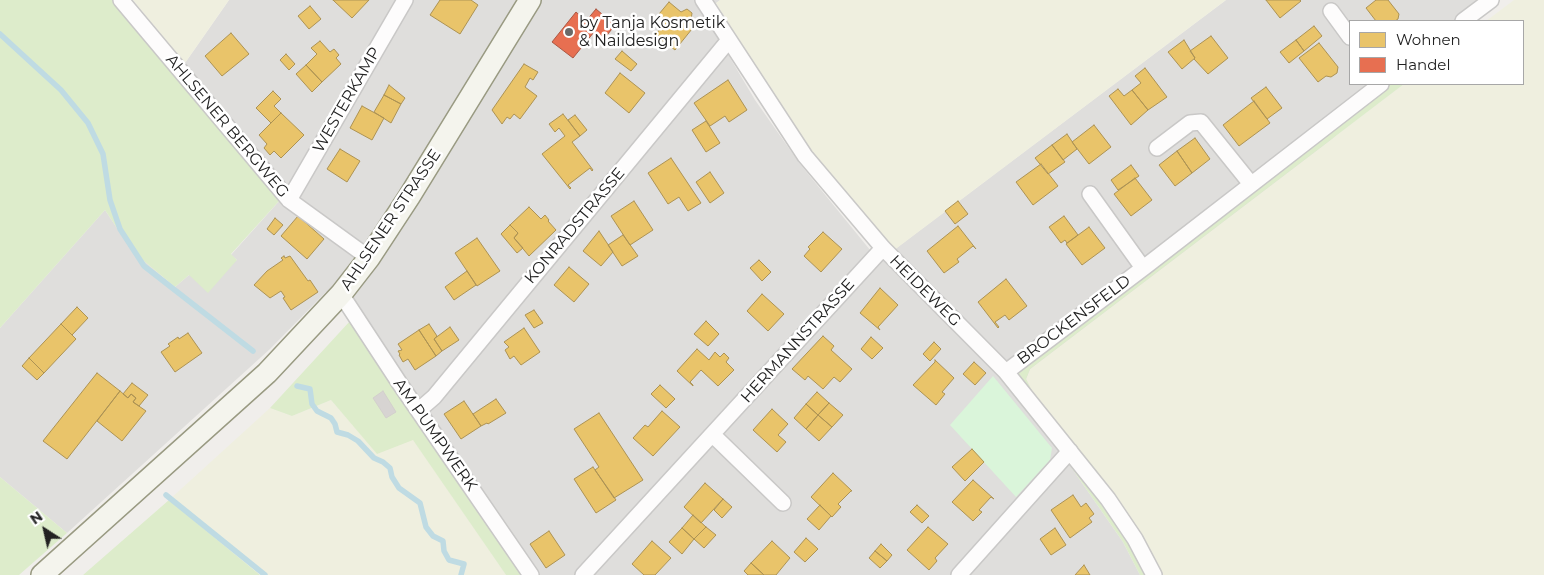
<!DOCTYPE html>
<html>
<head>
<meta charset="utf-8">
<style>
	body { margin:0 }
	#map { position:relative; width:1544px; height:575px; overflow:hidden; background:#f0eeeb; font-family:Montserrat,sans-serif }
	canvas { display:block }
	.legend { position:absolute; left:1349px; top:20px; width:175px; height:65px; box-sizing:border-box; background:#fff; border:1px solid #a7a7a7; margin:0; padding:6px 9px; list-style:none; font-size:15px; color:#222 }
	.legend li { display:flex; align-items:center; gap:10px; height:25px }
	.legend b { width:25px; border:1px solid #a7a7a7 }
	.north { position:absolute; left:20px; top:505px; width:50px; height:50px; -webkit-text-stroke:4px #fff; paint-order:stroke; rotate:325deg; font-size:14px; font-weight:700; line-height:20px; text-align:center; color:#222 }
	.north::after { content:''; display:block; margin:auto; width:18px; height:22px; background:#222; clip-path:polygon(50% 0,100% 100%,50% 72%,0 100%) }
</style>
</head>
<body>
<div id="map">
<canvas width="1544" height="575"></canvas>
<ul class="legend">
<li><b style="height:14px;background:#e9c46a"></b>Wohnen</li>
<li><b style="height:14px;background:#e76f51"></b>Handel</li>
</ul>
<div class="north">N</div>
</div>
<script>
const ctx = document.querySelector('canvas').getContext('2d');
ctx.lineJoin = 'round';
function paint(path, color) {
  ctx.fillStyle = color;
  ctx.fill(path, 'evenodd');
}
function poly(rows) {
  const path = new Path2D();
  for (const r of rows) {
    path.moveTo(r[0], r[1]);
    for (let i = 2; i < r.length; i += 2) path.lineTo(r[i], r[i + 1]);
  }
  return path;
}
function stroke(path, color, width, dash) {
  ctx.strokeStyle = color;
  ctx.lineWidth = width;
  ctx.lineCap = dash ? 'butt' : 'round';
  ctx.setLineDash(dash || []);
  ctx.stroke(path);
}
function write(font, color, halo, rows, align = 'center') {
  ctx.font = font + ' Montserrat,sans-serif';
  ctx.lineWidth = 5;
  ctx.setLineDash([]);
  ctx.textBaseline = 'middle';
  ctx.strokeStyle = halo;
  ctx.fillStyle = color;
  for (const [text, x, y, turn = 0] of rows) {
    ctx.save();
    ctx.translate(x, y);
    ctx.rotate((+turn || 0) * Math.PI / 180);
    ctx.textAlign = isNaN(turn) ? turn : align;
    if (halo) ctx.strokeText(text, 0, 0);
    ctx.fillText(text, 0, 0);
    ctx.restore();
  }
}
paint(poly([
	[229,0,720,0,704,14,755,100,800,164,879,261,1226,0,1490,0,1462,21,1350,21,1350,84,1379,84,1064,457,1123,542,1140,575,525,575,345,315,326,292,270,349,67,533,0,477,0,328,105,210,132,251,175,287,189,275,237,260,231,255,289,190,185,63]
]), '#dfdedc');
paint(poly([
	[133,0,229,0,185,63],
	[720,0,1226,0,893,251,813,154,770,90,716,3],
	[1514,0,1544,0,1544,575,1163,575,1143,539,1032,391,1026,379,1030,369,1404,84,1523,84,1523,21,1486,21],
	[331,400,377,453,413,439,506,575,260,575,169,500,270,408,292,416]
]), '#efefdf');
paint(poly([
	[0,0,114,0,280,200,231,254,237,260,208,293,189,275,175,287,132,251,105,210,0,328],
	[1379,84,1404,84,1030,369,1026,379,1032,391,1097,471,1143,539,1163,575,1140,575,1123,542,1064,457,997,375],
	[350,321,524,575,506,575,413,440,377,454,331,400,292,416,270,408],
	[0,477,67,533,19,575,0,575],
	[169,500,260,575,83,575]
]), '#ddeccb');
paint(poly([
	[993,376,1052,448,1050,460,1016,497,950,425]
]), '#daf5da');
const homes = poly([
	[333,0,369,0,352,18,333,0],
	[440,0,471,0,478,5,460,34,430,15,440,0],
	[1266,0,1300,0,1301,1,1280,18,1266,0],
	[1376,0,1388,0,1399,14,1398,19,1395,21,1376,21,1366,8,1376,0],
	[669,2,681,12,687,9,692,13,691,20,696,24,675,50,655,35,662,27,654,20,669,2],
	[310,6,321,19,309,29,298,16,310,6],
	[1314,26,1322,36,1304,51,1296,40,1314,26],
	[231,33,249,54,222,76,205,56,231,33],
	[1211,36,1228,58,1208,74,1194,59,1195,58,1190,51,1211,36],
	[1184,40,1195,58,1182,69,1168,52,1184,40],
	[1296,40,1304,51,1289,63,1280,52,1296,40],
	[320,41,330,52,334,49,339,55,336,58,341,64,322,82,306,65,317,54,311,48,320,41],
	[1319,43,1338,67,1337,73,1331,77,1326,76,1318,82,1299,58,1319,43],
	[622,51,637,64,631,71,615,59,622,51],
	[286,54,295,64,289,70,280,60,286,54],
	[524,64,538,72,533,80,530,78,525,87,537,96,520,119,514,114,510,119,507,117,502,124,492,110,524,64],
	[306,65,322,82,312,92,296,74,306,65],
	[1145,68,1167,97,1148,110,1132,90,1141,83,1135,76,1145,68],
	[620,73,645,93,629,113,605,93,620,73],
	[728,80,747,110,729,122,725,116,710,126,694,103,728,80],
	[389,85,405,98,401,104,384,95,389,85],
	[1266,87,1282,108,1267,119,1251,98,1266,87],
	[1118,89,1124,96,1132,90,1148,110,1131,125,1109,96,1118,89],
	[273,91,281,99,274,106,281,113,271,123,256,108,273,91],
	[384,95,401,104,391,123,374,112,384,95],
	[1254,101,1270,123,1239,146,1223,125,1254,101],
	[362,106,384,118,372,140,350,128,362,106],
	[281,113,304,135,281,158,274,151,270,155,264,148,267,144,259,135,281,113],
	[563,114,580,136,572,142,593,170,592,171,590,168,568,185,571,188,570,189,542,154,565,136,559,128,555,132,549,124,563,114],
	[575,115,587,130,580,136,568,120,575,115],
	[706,121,720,143,706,152,692,130,706,121],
	[1094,125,1111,147,1089,164,1072,142,1094,125],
	[1067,134,1077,149,1063,160,1052,145,1067,134],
	[1195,138,1210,159,1192,173,1177,151,1195,138],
	[1052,145,1065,162,1048,174,1035,158,1052,145],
	[340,149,360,161,347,182,327,169,340,149],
	[1177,151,1192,173,1175,186,1159,165,1177,151],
	[671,158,701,203,688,211,679,197,668,204,648,173,671,158],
	[1041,164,1058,186,1033,205,1016,182,1041,164],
	[1131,165,1139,176,1118,190,1111,180,1131,165],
	[710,172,724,193,710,203,696,182,710,172],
	[1135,178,1152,200,1131,216,1114,194,1135,178],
	[634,201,653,230,630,245,611,216,634,201],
	[958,201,968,214,955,224,945,211,958,201],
	[529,207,541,219,545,215,549,220,548,221,556,230,529,256,514,238,518,233,510,225,529,207],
	[298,216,324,239,307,259,281,236,298,216],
	[1064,216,1078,235,1067,243,1065,240,1061,243,1049,227,1064,216],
	[275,218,283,225,274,235,267,229,275,218],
	[510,225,518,233,514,238,523,248,517,253,501,234,510,225],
	[958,226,976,249,973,246,957,259,959,262,944,273,927,251,958,226],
	[1089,227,1105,248,1082,265,1066,244,1089,227],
	[599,231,613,252,601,266,583,251,599,231],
	[823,232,842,249,821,272,804,256,810,249,808,247,823,232],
	[623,235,638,256,622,266,608,245,623,235],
	[477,238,500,271,477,286,455,253,477,238],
	[284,256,285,258,290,256,308,281,310,280,318,292,291,310,283,298,285,297,281,291,270,298,254,285,267,271,283,260,281,258,284,256],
	[759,260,771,272,762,281,750,268,759,260],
	[569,267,589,284,574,302,554,285,569,267],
	[467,271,476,285,454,300,445,287,467,271],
	[1006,279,1027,306,1009,320,1005,315,995,322,999,327,998,328,978,302,1006,279],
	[880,288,898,305,878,327,880,330,860,313,880,288],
	[762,294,784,314,768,331,747,311,762,294],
	[77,307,88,318,72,335,61,324,77,307],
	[534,310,543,323,534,328,525,315,534,310],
	[706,321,719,334,708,346,694,334,706,321],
	[61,324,76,339,44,373,29,358,61,324],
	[429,324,437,336,434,339,442,351,436,356,419,330,429,324],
	[450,327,459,340,442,351,434,339,450,327],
	[524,328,540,352,521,365,514,356,510,359,505,350,509,347,504,342,524,328],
	[419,330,436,356,415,370,408,359,403,362,399,355,400,354,398,351,402,350,398,344,419,330],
	[188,333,202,353,175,372,161,352,170,346,168,344,178,337,179,339,188,333],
	[823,336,834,346,831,350,852,369,840,382,834,377,823,389,808,376,805,380,792,369,823,336],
	[871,337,883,348,872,359,861,349,871,337],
	[934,342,941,349,930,361,923,354,934,342],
	[697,349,709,360,715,352,720,357,724,353,729,358,726,362,734,370,718,386,701,370,690,382,693,385,693,386,677,371,697,349],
	[29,358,44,373,37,380,22,366,29,358],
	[935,360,954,378,942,392,945,394,936,405,913,385,935,362,935,360],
	[974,362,986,373,975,385,963,374,974,362],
	[97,373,120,391,67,459,43,441,97,373],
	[132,383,148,395,139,406,133,402,136,398,131,394,128,398,123,394,132,383],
	[660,385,675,399,666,408,651,394,660,385],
	[120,391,128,398,131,394,136,398,133,402,146,411,122,441,97,421,120,391],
	[817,392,829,403,818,415,806,404,817,392],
	[496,399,506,413,488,424,487,423,481,426,473,414,496,399],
	[464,401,481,426,461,439,444,414,464,401],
	[829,403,843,415,832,427,818,415,829,403],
	[806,404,818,415,806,429,794,418,806,404],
	[772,409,788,424,778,435,786,442,777,452,753,430,772,409],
	[662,411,680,427,653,456,633,438,645,425,648,427,662,411],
	[599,413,643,480,614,498,595,470,599,467,574,429,599,413],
	[818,415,832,427,819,441,806,429,818,415],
	[972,449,984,462,965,481,952,467,972,449],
	[593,467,616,500,596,513,574,479,593,467],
	[833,473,852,491,851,491,838,504,841,507,832,517,811,497,833,473],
	[973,480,994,499,991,497,979,510,982,512,973,521,952,502,973,480],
	[705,483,723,499,701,523,684,507,705,483],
	[1073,495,1081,507,1086,503,1094,514,1089,518,1092,522,1070,538,1051,510,1073,495],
	[723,499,732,507,722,518,714,510,723,499],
	[820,505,831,516,819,530,807,519,820,505],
	[917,505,929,516,922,523,910,512,917,505],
	[693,515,706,527,694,539,682,528,693,515],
	[706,527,716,535,704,548,694,539,706,527],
	[928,527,948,544,935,558,937,561,929,570,907,550,928,527],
	[682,528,694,539,682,554,669,542,682,528],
	[1055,528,1066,545,1051,555,1040,539,1055,528],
	[549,531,565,555,546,568,530,544,549,531],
	[806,538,818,549,805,562,794,552,806,538],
	[652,541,671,558,655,575,644,575,632,564,652,541],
	[772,541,790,558,776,575,764,575,751,563,772,541],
	[881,544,892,555,887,561,875,551,881,544],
	[875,551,887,561,880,568,869,558,875,551],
	[751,563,764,575,748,575,744,571,751,563],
	[1084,565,1090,575,1075,575,1084,565]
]);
paint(homes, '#e9c46a');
stroke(homes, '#ad9354', 1);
const shops = poly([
	[596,9,615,25,604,39,594,32,573,58,552,42,576,12,586,21,596,9]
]);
paint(shops, '#e76f51');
stroke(shops, '#ac5843', 1);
stroke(poly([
	[0,34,61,90,88,123,103,154,110,200,120,229,144,266,253,351],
	[297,386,310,389,312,404,317,411,331,418,335,424,337,432,348,435,358,441,374,458,383,462,390,468,392,477,399,488,420,503,426,527,433,536,443,541,444,551,449,560,464,564,461,575],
	[166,495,265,575]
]), '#bfdbe3', 5.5);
const building = poly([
	[383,391,396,412,386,418,373,398,383,391]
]);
paint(building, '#d7d4d2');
stroke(building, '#d3d0cc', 1);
const minor = poly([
	[121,0,289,200,369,258],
	[703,0,805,156,883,248,1006,372,1108,499,1135,539,1154,575],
	[1331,11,1350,37],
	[1463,21,1491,0],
	[1157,148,1190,123,1201,122,1251,184],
	[1090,194,1143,268],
	[289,200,405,0],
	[341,294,400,384,531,575],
	[1006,372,1146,266,1381,84],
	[419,410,434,397,729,40],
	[713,435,783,503],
	[583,575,883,248],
	[959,575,1070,451]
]);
const secondary = poly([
	[42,575,267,373,341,294,369,258,409,197,530,0]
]);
stroke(minor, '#c9c8c7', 18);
stroke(secondary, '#999a82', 24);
stroke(minor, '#fdfcfc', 15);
stroke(secondary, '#f4f4ed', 21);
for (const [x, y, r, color] of [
	[569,32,5,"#6a6968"]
]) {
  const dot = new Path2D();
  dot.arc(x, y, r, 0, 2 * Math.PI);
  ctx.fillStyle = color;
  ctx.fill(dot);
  stroke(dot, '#fff', 2);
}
write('16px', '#222', '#fff', [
	["by Tanja Kosmetik",579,23],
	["& Naildesign",579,41]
], 'left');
write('16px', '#222', '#fff', [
	["WESTERKAMP",347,100,-60],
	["AHLSENER BERGWEG",227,126,50],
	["AHLSENER STRASSE",391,220,-56],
	["KONRADSTRASSE",575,226,-50],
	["HEIDEWEG",925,291,45],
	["BROCKENSFELD",1074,320,-37],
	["HERMANNSTRASSE",798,341,-48],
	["AM PUMPWERK",435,435,55]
]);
</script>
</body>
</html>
